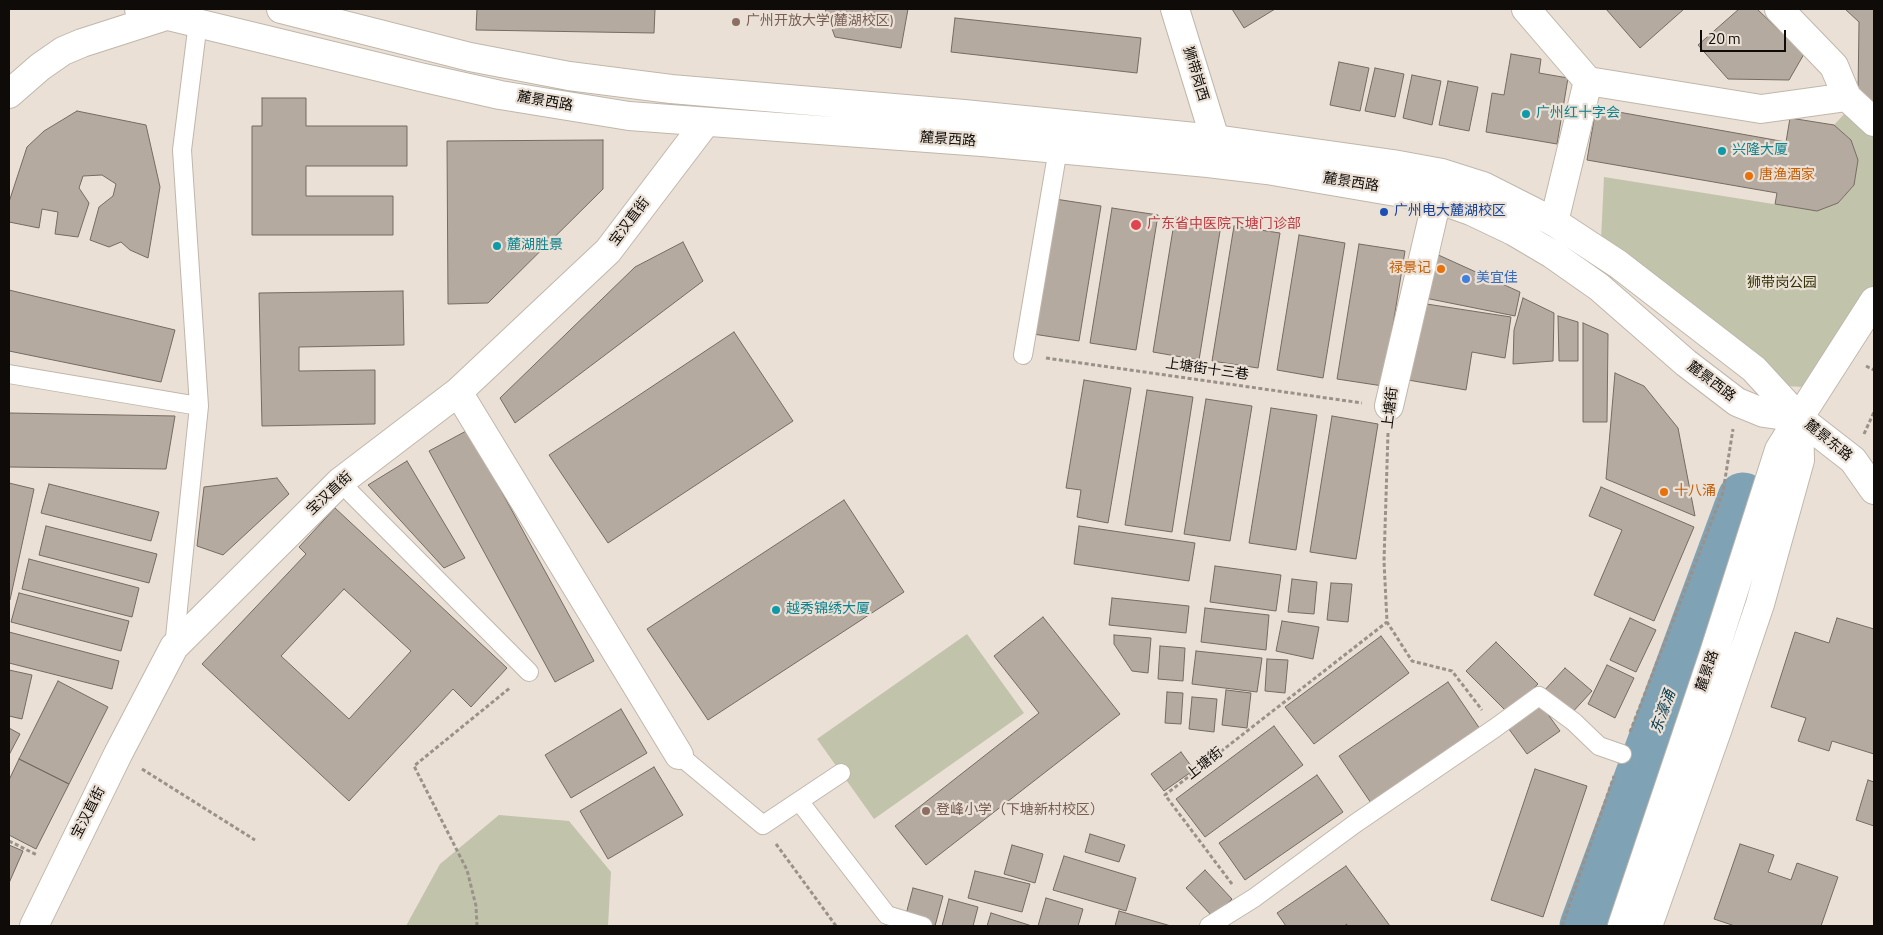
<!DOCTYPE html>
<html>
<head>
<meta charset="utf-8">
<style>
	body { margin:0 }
	#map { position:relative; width:1883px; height:935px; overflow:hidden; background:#eae0d5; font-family:"Titillium Web",sans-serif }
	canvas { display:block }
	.frame { position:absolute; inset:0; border:10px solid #0e0b08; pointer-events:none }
	.scale { position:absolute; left:1700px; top:30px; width:86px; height:22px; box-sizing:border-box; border:2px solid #0e0b08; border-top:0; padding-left:6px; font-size:15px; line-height:18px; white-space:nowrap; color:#0e0b08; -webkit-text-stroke:4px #eae0d5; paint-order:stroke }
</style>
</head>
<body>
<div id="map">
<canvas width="1883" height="935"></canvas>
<div class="frame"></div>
<div class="scale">20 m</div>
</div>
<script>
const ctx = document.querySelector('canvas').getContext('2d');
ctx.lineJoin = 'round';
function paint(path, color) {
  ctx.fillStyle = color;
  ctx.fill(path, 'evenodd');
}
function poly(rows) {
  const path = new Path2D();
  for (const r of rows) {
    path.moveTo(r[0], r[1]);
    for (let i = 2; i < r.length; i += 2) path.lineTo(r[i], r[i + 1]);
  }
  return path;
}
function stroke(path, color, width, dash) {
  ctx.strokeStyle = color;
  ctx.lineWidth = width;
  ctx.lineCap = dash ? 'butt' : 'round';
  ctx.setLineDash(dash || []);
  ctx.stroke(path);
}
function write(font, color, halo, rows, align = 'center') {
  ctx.font = font + ' "Titillium Web","Noto Sans SC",sans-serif';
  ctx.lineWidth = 4.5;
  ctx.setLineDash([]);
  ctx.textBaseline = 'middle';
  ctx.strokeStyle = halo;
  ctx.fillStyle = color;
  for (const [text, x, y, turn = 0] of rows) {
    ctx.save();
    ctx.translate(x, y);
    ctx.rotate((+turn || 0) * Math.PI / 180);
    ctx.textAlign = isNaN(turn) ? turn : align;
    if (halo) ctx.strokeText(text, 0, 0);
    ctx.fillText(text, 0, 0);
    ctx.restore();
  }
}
paint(poly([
	[1847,111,1874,133,1874,287,1825,361,1804,387,1785,386,1601,240,1604,177,1817,211,1838,203,1854,185,1858,160,1851,140,1834,125],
	[967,634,1024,713,874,819,817,739],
	[499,815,569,821,611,872,608,926,406,926,440,864]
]), '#c1c3ab');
stroke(poly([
	[1585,926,1743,498]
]), '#7fa2b5', 51);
const building = poly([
	[477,9,655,9,654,33,476,30,477,9],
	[825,9,908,9,901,48,835,37,825,9],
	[1232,9,1275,9,1244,28,1232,9],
	[1606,9,1684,9,1640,48,1606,9],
	[1739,9,1757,9,1804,54,1789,80,1728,79,1698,45,1739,9],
	[1845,9,1874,9,1874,109,1858,94,1859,22,1845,9],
	[955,18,1141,38,1137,73,951,52,955,18],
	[1511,54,1541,59,1539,73,1568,78,1557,144,1486,132,1492,93,1504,95,1511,54],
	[1339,62,1369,68,1360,111,1330,105,1339,62],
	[1375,68,1404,74,1395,117,1365,111,1375,68],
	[1412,75,1441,81,1432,125,1403,118,1412,75],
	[1448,81,1478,87,1469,131,1439,125,1448,81],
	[262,98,306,98,306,126,407,126,407,166,306,166,306,196,393,196,393,235,252,235,252,126,262,126,262,98],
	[1596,108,1786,142,1790,118,1834,125,1851,140,1858,160,1854,185,1838,203,1817,211,1775,204,1777,193,1587,160,1596,108],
	[77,111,146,125,160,187,148,258,130,250,121,242,109,247,90,240,99,207,113,196,116,184,102,175,83,176,79,188,89,203,78,237,55,234,58,212,42,209,39,228,9,222,9,202,27,147,44,131,77,111],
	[603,140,603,189,488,303,448,304,447,141,603,140],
	[1055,199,1101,206,1079,341,1033,334,1055,199],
	[1112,208,1158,215,1136,350,1090,343,1112,208],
	[1175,217,1221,225,1199,360,1153,352,1175,217],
	[1234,226,1280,233,1258,368,1212,361,1234,226],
	[1299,235,1345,243,1323,378,1277,370,1299,235],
	[683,242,703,281,515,423,500,398,635,267,683,242],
	[1359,244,1405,251,1383,386,1337,379,1359,244],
	[1434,253,1520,292,1515,316,1425,298,1434,253],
	[9,290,175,330,161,382,9,351,9,290],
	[403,291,404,345,299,347,299,371,375,370,375,424,262,426,259,293,403,291],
	[1523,298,1554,313,1553,361,1513,364,1514,330,1523,298],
	[1420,303,1511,317,1505,358,1472,352,1466,390,1408,380,1420,303],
	[1558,316,1578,322,1578,361,1559,361,1558,316],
	[1583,323,1608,334,1607,422,1583,422,1583,323],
	[734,332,793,421,608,543,549,455,734,332],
	[1615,373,1644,386,1678,428,1695,516,1606,479,1615,373],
	[1084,380,1131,388,1108,523,1077,517,1081,490,1066,488,1084,380],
	[1147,390,1193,397,1172,532,1125,525,1147,390],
	[1206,399,1252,406,1230,541,1184,534,1206,399],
	[1271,408,1317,415,1296,550,1249,543,1271,408],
	[9,413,175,416,166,469,9,467,9,413],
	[1332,416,1378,424,1356,559,1310,552,1332,416],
	[468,430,594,661,555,682,429,451,468,430],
	[407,461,465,558,444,568,368,485,407,461],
	[277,478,289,494,223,555,197,546,204,487,277,478],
	[9,483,34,489,10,600,9,599,9,483],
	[49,484,159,512,151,541,41,513,49,484],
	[1601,487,1694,527,1654,621,1594,595,1622,530,1589,516,1601,487],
	[844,500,904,592,708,720,647,629,844,500],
	[335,508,507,668,471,707,453,689,349,801,202,664,306,554,299,547,335,508],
	[344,589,411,651,349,719,281,656,344,589],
	[46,526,157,554,149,583,39,555,46,526],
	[1079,526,1195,543,1189,581,1074,564,1079,526],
	[29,559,139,588,132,617,22,589,29,559],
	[1215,566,1281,575,1276,611,1210,602,1215,566],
	[1292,579,1317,582,1314,614,1288,612,1292,579],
	[1331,583,1352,584,1348,622,1327,620,1331,583],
	[19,593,129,621,121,651,11,622,19,593],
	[1112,598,1189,606,1186,633,1109,625,1112,598],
	[1205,608,1269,615,1266,650,1201,642,1205,608],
	[1043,617,1120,714,926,865,895,826,1039,713,994,656,1043,617],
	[1630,618,1656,630,1636,672,1610,660,1630,618],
	[1837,618,1874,629,1874,754,1832,741,1829,751,1798,741,1806,718,1771,707,1795,632,1829,643,1837,618],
	[1282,621,1319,627,1313,659,1276,651,1282,621],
	[9,632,119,661,112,689,9,663,9,632],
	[1114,635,1151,638,1148,673,1132,671,1114,644,1114,635],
	[1381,636,1409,673,1314,744,1285,707,1381,636],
	[1496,642,1538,684,1508,713,1466,671,1496,642],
	[1160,646,1185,648,1183,681,1158,679,1160,646],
	[1196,651,1262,658,1257,692,1192,684,1196,651],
	[1267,659,1288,660,1285,693,1265,691,1267,659],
	[1607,665,1634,678,1615,718,1588,704,1607,665],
	[1565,668,1592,691,1569,716,1542,693,1565,668],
	[9,670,32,675,22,719,9,716,9,670],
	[58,681,108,707,69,784,19,759,58,681],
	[1448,682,1480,729,1371,803,1339,756,1448,682],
	[1226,690,1251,693,1247,728,1222,725,1226,690],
	[1167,692,1183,693,1181,724,1165,723,1167,692],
	[1192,697,1217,699,1214,732,1189,729,1192,697],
	[1539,702,1560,731,1527,754,1506,725,1539,702],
	[621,709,647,753,571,798,545,755,621,709],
	[1274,726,1303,765,1205,837,1176,799,1274,726],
	[9,728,20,734,9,755,9,728],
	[1181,752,1194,770,1164,791,1151,774,1181,752],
	[19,759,69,784,36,849,9,835,9,780,19,759],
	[654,767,683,815,608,859,580,811,654,767],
	[1535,769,1587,786,1543,917,1491,900,1535,769],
	[1317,775,1343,812,1245,880,1219,843,1317,775],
	[1868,780,1874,782,1874,826,1856,820,1868,780],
	[1090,834,1125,845,1119,862,1085,852,1090,834],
	[1740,844,1774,855,1768,872,1791,880,1797,863,1838,877,1821,926,1735,926,1714,919,1740,844],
	[9,845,23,851,9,883,9,845],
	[1012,845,1043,854,1035,883,1004,874,1012,845],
	[1064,856,1136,878,1126,911,1053,890,1064,856],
	[1346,866,1390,926,1346,926,1347,924,1344,926,1286,926,1277,913,1346,866],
	[1205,870,1232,899,1213,917,1186,888,1205,870],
	[975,871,1030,884,1022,912,968,898,975,871],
	[913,888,943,896,935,926,905,918,913,888],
	[1046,898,1083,909,1078,926,1038,926,1046,898],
	[949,899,978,907,973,926,942,926,949,899],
	[1119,911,1171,926,1115,926,1119,911],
	[991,913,1032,926,987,926,991,913]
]);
paint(building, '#b5aaa0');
stroke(building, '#756b62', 1);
const service = poly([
	[1023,355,1058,149],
	[9,374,199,406],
	[340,482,529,672],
	[174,647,199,406,182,150,198,22],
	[679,755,763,825,841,773],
	[799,801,887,915,923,926],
	[1209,926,1254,898,1356,823,1495,728,1539,696,1574,722,1599,746,1622,754]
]);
const minor = poly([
	[1175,9,1215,139],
	[1526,9,1588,81,1761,109,1847,97],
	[1779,9,1834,66,1847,97,1874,122],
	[1554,222,1588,81],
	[458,392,679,755],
	[1389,406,1437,199],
	[1799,418,1874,301],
	[34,926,118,754,174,647,340,482,458,392,608,251,706,122]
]);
const tertiary = poly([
	[139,9,420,77,500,95,629,116,982,142,1208,163,1267,170,1437,199,1471,211,1513,231,1552,254,1599,287,1686,363,1737,402,1764,413,1799,418],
	[281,9,470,57,569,76,671,89,964,114,1215,139,1393,164,1442,173,1483,186,1554,222,1618,264,1754,369,1799,418,1853,460,1874,490],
	[9,94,40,67,63,51,82,43,166,16],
	[1622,926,1714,653,1779,450,1799,418],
	[1648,926,1718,728,1760,604,1800,460,1799,418]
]);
stroke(service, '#c0b7ab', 20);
stroke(minor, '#c0b7ab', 30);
stroke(tertiary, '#c0b7ab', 30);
stroke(poly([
	[1046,358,1362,403],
	[1866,366,1874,370],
	[1388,433,1384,561,1387,622,1412,661,1452,671,1482,710],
	[1864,434,1874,412],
	[1630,732,1723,492,1733,429],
	[142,769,255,840],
	[9,841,37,855],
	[776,844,836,926],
	[1232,884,1165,795,1387,622],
	[477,926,476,906,467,870,414,766,511,687],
	[1562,926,1614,776]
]), '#9a928a', 3, [4, 2.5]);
stroke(service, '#fff', 18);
stroke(minor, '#fff', 28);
stroke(tertiary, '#fff', 28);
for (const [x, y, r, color] of [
	[736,22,5,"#8d6e63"],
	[1526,114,5,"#0f9aa8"],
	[1722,151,5,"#0f9aa8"],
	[1749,176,5,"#e8710a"],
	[1384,212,5,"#1a4fb4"],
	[1136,225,6,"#e0444e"],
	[497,246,5,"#0f9aa8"],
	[1441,269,5,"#e8710a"],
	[1466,279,5,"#3f7fe0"],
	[1664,492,5,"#e8710a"],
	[776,610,5,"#0f9aa8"],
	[926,811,5,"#8d6e63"]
]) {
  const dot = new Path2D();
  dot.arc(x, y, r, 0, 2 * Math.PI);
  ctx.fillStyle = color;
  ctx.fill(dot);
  stroke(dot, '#eae0d5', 2);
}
write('14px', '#785e54', '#eae0d5', [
	["广州开放大学(麓湖校区)",746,22],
	["登峰小学（下塘新村校区）",936,811]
], 'left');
write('14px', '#0e0b08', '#eae0d5', [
	["狮带岗西",1195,74,73],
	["麓景西路",545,102,10],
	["麓景西路",948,140,4],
	["麓景西路",1351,183,9],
	["宝汉直街",630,222,-53],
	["上塘街十三巷",1207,370,8],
	["麓景西路",1711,382,37],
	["上塘街",1391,408,-83],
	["麓景东路",1828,441,39],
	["宝汉直街",330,494,-43],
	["麓景路",1708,671,-71],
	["上塘街",1205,764,-38],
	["宝汉直街",89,813,-63]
]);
write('14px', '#0d838f', '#eae0d5', [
	["广州红十字会",1536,114],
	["兴隆大厦",1732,151],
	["麓湖胜景",507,246],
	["越秀锦绣大厦",786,610]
], 'left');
write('14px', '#c56008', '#eae0d5', [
	["唐渔酒家",1759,176],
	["禄景记",1431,269,"right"],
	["十八涌",1674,492]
], 'left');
write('14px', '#164399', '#eae0d5', [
	["广州电大麓湖校区",1394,212]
], 'left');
write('14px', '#be3a42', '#eae0d5', [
	["广东省中医院下塘门诊部",1147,225]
], 'left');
write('14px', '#366cbe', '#eae0d5', [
	["美宜佳",1476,279]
], 'left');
write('14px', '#343609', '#eae0d5', [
	["狮带岗公园",1782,284]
]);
write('italic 15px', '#083a50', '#eae0d5', [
	["东濠涌",1664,712,-70]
]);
</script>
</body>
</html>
